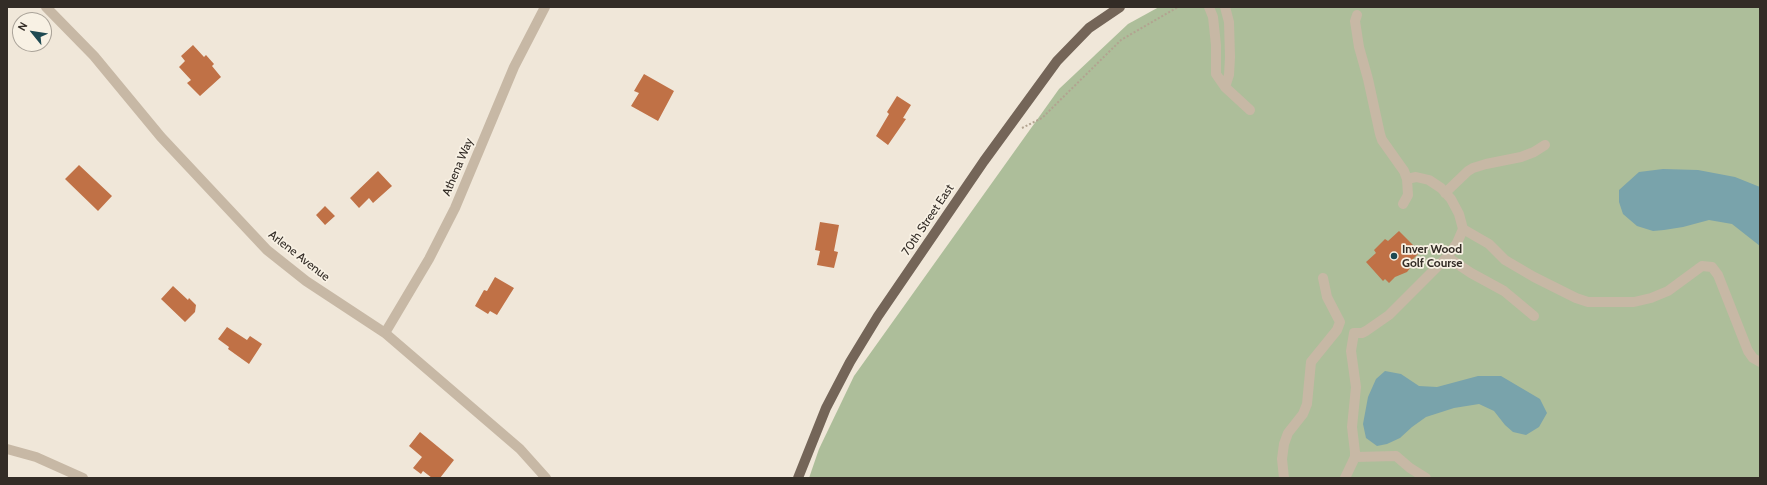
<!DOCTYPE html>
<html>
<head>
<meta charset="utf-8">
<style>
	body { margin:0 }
	#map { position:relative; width:1767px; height:485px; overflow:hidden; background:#f0e7d9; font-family:Cabin,sans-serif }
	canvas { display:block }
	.frame { position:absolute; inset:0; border:8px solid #332c26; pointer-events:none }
	.north { position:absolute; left:12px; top:12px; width:40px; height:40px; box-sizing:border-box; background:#f8f1e4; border:1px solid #a9a298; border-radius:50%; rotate:300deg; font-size:11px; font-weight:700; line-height:16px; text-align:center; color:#332c26 }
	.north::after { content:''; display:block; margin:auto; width:14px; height:18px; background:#1e4952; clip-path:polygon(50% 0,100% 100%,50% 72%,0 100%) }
</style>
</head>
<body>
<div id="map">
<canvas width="1767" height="485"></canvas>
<div class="frame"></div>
<div class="north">N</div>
</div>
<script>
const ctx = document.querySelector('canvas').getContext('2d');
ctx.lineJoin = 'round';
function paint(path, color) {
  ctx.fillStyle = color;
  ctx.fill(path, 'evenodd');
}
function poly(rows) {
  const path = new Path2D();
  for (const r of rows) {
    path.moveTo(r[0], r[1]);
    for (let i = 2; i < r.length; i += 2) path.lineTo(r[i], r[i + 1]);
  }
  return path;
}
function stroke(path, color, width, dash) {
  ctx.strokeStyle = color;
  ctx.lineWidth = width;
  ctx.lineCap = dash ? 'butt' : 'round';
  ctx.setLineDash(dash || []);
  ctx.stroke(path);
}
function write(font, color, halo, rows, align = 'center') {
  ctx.font = font + ' Cabin,sans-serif';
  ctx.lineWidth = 3.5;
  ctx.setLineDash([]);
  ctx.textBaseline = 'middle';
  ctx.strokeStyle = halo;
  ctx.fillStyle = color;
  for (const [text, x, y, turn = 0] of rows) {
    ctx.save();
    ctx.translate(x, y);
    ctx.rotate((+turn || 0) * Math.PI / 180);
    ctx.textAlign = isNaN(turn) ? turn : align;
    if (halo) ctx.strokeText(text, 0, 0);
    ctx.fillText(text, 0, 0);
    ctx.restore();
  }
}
paint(poly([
	[1159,7,1760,7,1760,478,809,478,819,449,854,376,1059,89,1128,24]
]), '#adbe9a');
paint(poly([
	[1663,169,1698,170,1735,177,1760,187,1760,246,1732,224,1709,220,1683,227,1664,230,1653,231,1637,226,1623,214,1619,202,1619,190,1639,172],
	[1385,371,1401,374,1419,386,1437,387,1478,376,1501,376,1540,399,1547,413,1539,427,1526,435,1513,432,1505,425,1494,411,1479,404,1454,408,1426,417,1412,427,1400,438,1387,444,1377,446,1366,438,1363,424,1368,397,1376,379]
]), '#79a3ab');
paint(poly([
	[193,45,204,57,206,55,214,64,212,66,221,77,200,96,187,83,191,80,179,67,185,61,181,56],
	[644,74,674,91,658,121,631,106,639,93,634,91],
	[897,96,911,105,903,118,906,119,888,145,876,136,889,114,887,112],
	[79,165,112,196,98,211,65,179],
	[378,171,392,186,373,203,369,198,359,208,350,198],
	[325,206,335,216,325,225,316,215],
	[820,222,839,225,834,251,838,252,834,268,817,265,820,251,815,250],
	[1399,231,1416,248,1414,250,1418,254,1412,260,1411,267,1407,272,1395,277,1389,283,1385,279,1383,281,1366,262,1376,253,1374,250,1385,239,1388,241],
	[495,277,514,288,497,315,490,311,488,314,475,306,484,290,487,291],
	[173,286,188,300,189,298,196,305,195,312,185,322,161,299],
	[227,327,247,340,250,336,262,344,249,364,228,349,229,347,218,339],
	[420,432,454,460,440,478,432,478,423,471,421,474,413,468,422,457,409,446]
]), '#c07146');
stroke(poly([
	[1022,128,1042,118,1121,40,1178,7]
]), '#b2a390', 2, [2, 2]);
stroke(poly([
	[46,7,94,56,161,137,267,250,306,281,385,333,520,449,546,478],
	[1209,7,1213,17,1216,45,1216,74,1225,87,1250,110],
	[1357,15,1355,21,1359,47,1368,79,1380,134,1382,140,1404,171,1407,179],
	[1225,87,1229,75,1230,57,1229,22,1225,7],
	[1445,193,1468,171,1473,168,1486,164,1521,157,1534,152,1545,145],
	[1463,229,1489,244,1505,260,1534,277,1576,298,1588,302,1634,302,1651,298,1668,291,1702,266,1712,267,1718,275,1748,351,1753,358,1760,362],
	[1447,257,1471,273,1504,291,1534,316],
	[385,333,429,259,455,208,514,67,545,7],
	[7,449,36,457,83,478],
	[1355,457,1396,456,1410,468,1426,478],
	[1284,478,1282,459,1284,444,1288,433,1303,414,1307,404,1311,362,1337,330,1340,322,1327,297,1323,278],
	[1345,478,1355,457,1355,452,1352,427,1356,387,1351,351,1354,333,1362,333,1366,331,1389,315,1447,257,1457,243,1463,229,1459,214,1451,199,1441,188,1429,180,1416,177,1407,179,1408,195,1403,204]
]), '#c7b8a5', 10);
stroke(poly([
	[798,478,826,408,850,362,878,316,984,161,1057,61,1089,28,1120,7]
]), '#746558', 10);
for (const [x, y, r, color] of [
	[1394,256,4,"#1e4952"]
]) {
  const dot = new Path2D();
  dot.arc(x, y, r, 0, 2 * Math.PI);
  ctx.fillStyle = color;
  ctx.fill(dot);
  stroke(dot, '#f8f1e4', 1.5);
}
write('12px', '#332c26', '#f8f1e4', [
	["Athena Way",458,167,-67],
	["70th Street East",928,220,-56],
	["Arlene Avenue",299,256,38]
]);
write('bold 12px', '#332c26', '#f8f1e4', [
	["Inver Wood",1402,249],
	["Golf Course",1402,263]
], 'left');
</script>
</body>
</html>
